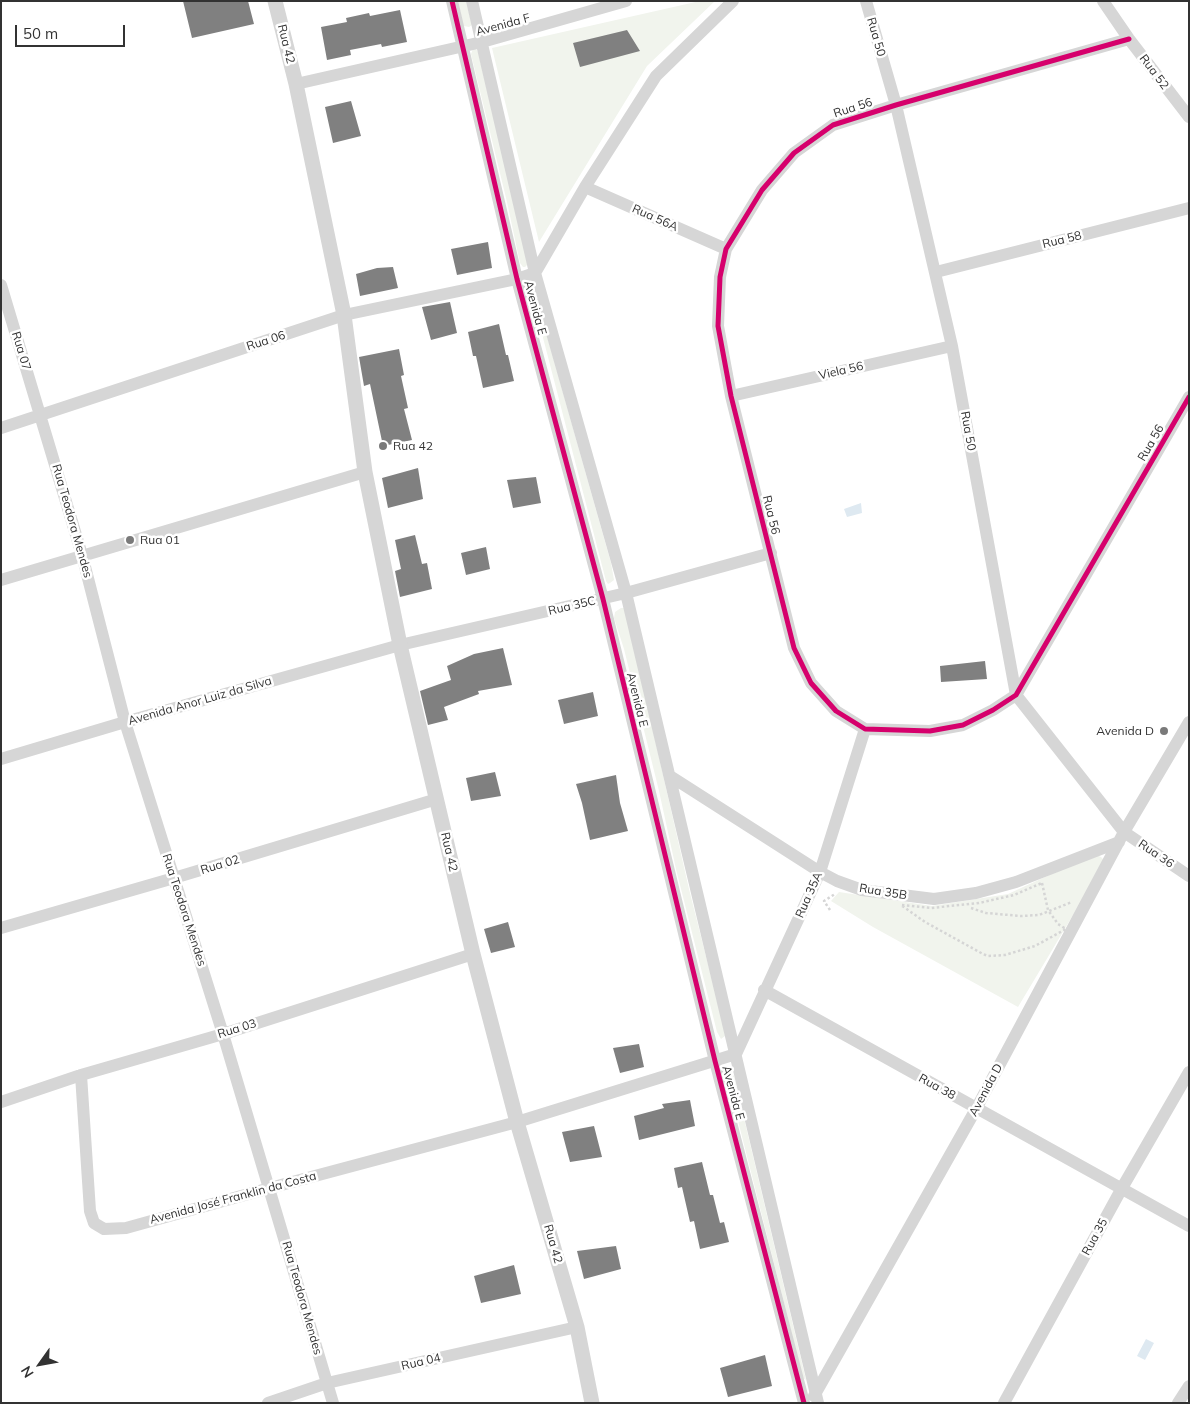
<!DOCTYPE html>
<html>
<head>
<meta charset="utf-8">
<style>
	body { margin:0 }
	#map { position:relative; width:1190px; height:1404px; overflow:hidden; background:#fff; font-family:Mulish,sans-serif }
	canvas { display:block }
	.frame { position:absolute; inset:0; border:2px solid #323232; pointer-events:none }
	.north { position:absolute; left:15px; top:1339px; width:50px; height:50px; -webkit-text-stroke:4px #fff; paint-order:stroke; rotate:238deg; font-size:14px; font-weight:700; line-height:20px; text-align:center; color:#323232 }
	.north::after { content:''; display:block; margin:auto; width:18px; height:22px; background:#323232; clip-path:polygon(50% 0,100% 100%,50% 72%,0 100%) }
	.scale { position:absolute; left:15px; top:25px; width:110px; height:22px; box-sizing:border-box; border:2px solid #323232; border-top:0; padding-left:6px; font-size:15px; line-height:18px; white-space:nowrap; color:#323232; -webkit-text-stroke:4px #fff; paint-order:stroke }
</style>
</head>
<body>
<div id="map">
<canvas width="1190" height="1404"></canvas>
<div class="frame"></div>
<div class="north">N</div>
<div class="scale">50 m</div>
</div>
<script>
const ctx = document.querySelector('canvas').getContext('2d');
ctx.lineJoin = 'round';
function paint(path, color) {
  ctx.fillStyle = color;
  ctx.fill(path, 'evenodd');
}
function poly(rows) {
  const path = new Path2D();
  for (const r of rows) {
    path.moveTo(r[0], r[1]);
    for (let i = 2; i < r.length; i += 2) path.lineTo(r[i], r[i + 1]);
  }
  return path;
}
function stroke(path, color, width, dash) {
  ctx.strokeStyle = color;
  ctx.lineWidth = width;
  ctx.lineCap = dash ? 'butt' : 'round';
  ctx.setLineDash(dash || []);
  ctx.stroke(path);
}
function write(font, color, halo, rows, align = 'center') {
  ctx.font = font + ' Mulish,sans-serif';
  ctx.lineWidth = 5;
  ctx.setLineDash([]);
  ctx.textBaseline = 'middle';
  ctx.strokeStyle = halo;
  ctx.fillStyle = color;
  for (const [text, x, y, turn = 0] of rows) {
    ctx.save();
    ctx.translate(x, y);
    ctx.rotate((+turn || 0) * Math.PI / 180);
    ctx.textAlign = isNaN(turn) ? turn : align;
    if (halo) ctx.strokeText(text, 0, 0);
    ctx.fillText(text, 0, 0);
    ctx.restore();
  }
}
paint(poly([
	[458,1,466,1,472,25,469,27,464,26,463,24],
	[700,1,715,1,647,66,539,242,492,48],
	[473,49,476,49,478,52,528,264,525,267,523,267,520,263,507,202,471,54],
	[538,304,611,563,614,580,610,583,608,584,606,581,541,330,536,308],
	[621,608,625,608,689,889,724,1028,725,1036,721,1039,717,1032,676,869,659,791,624,649,614,618,615,612],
	[1095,854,1101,857,1104,860,1103,865,1018,1007,873,927,831,901,839,892,932,906,1008,894],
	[733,1075,734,1076,806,1380,803,1378,729,1085,729,1079]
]), '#f1f4ed');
paint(poly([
	[861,503,862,513,847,517,844,509],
	[1146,1339,1154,1343,1145,1360,1137,1356]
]), '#dee9f1');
paint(poly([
	[183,1,248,1,254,24,192,38],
	[400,10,407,42,382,47,381,44,350,50,351,55,327,60,321,27,347,22,346,18,369,13,370,16],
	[627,30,640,51,580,67,573,43],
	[351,101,361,136,333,143,325,107],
	[488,242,492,268,457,275,451,249],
	[393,267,398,288,360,296,356,274,377,268],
	[450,302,457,333,431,340,422,307],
	[499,324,506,355,508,355,514,381,483,388,476,356,473,356,468,332],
	[399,349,404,375,401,376,408,408,404,409,412,440,383,446,370,384,364,386,359,357],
	[418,468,423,499,388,508,382,478],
	[536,477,541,503,513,508,507,480],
	[415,535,422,564,427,563,432,589,400,597,395,571,401,569,395,540],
	[486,547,490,569,466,575,461,553],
	[503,648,512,685,478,691,479,694,444,707,448,720,428,725,420,691,451,680,447,666,474,654],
	[985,661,987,679,941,682,940,666],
	[593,692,598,716,564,724,558,700],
	[495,772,501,796,471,801,466,778],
	[616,775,620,803,628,831,590,840,582,803,576,784],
	[508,922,515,947,491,953,484,929],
	[639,1044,644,1067,620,1073,613,1048],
	[690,1100,695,1126,639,1140,634,1116,664,1108,662,1104],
	[594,1126,602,1157,570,1162,562,1132],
	[702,1162,710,1195,713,1195,720,1223,724,1222,729,1242,700,1249,694,1221,690,1222,682,1187,678,1188,674,1168],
	[616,1246,621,1269,584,1279,577,1251],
	[514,1265,521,1294,481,1303,474,1276],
	[765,1355,772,1386,728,1397,720,1368]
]), '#808080');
stroke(poly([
	[1042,883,1048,910,1058,924,1066,929,1035,946,1005,955,988,956,983,954,925,922,901,905,931,908,979,903,1014,895,1042,883],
	[971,908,986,913,1021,916,1039,915,1072,902],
	[830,910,824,901,835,894]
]), '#d5d5d5', 2.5, [2.5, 2.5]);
stroke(poly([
	[452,1,517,279,603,599,715,1061,804,1403],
	[472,1,535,273,626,593,818,1403],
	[866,1,896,105,952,346,1016,695,1124,832,1189,876],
	[1103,1,1129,39,1189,117],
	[1129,39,896,105,833,125,794,153,762,190,726,249,720,277,718,326,731,396,794,648,811,683,836,711,865,729,930,731,963,725,993,710,1016,695,1189,397],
	[296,84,482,42,626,1],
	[585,187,726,249],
	[936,272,1189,208],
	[1,285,82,555,125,722,223,1034,333,1403],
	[731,396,952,346],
	[1,428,344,315,517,279,535,273,585,187,656,76,733,1],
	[1,580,365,472],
	[1,759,125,722,400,645,626,593,771,553],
	[670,776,820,872,837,881,862,890,934,899,976,893,1016,882,1119,842],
	[1,928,174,878,437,799],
	[764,990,1189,1226],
	[81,1075,90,1211,94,1223,104,1229,126,1228,270,1188,517,1122,736,1054,820,872,865,729],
	[1,1102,81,1075,223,1034,473,954],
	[814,1396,976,1109,1124,832,1189,722],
	[268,1403,327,1383,577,1327],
	[1004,1403,1122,1188,1189,1072],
	[1178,1403,1189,1386]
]), '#d6d6d6', 12);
stroke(poly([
	[275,1,296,84,344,315,365,472,400,645,473,954,517,1122,577,1327,592,1403]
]), '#d6d6d6', 15);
stroke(poly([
	[452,1,517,279,603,599,715,1061,804,1403],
	[1129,39,896,105,833,125,794,153,762,190,726,249,720,277,718,326,731,396,794,648,811,683,836,711,865,729,930,731,963,725,993,710,1016,695,1189,397]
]), '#d6006c', 5);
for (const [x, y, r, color] of [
	[383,446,5,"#7a7a7a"],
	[130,540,5,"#7a7a7a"],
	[1164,731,5,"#7a7a7a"]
]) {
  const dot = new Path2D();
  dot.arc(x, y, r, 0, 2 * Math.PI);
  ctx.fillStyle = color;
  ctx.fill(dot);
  stroke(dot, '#fff', 2);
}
write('12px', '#323232', '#fff', [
	["Avenida F",503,25,-15],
	["Rua 50",876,37,74],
	["Rua 42",286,44,76],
	["Rua 52",1154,72,53],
	["Rua 56",853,108,-18],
	["Rua 56A",655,218,24],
	["Rua 58",1062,240,-14],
	["Avenida E",535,308,75],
	["Rua 06",266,341,-18],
	["Rua 07",21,351,73],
	["Viela 56",841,371,-13],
	["Rua 50",968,431,80],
	["Rua 56",1151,443,-60],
	["Rua 56",771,515,76],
	["Rua Teodora Mendes",72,521,74],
	["Rua 35C",572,606,-13],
	["Avenida E",637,700,76],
	["Avenida Anor Luiz da Silva",200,701,-16],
	["Rua 42",449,852,77],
	["Rua 36",1156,854,34],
	["Rua 02",220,865,-17],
	["Rua 35B",883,892,9],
	["Rua 35A",809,895,-66],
	["Rua Teodora Mendes",184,910,72],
	["Rua 03",237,1029,-17],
	["Rua 38",937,1087,29],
	["Avenida D",986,1090,-62],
	["Avenida E",733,1093,75],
	["Avenida José Franklin da Costa",233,1198,-15],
	["Rua 35",1095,1237,-61],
	["Rua 42",553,1244,74],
	["Rua Teodora Mendes",302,1298,74],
	["Rua 04",421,1362,-13]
]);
write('12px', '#323232', '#fff', [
	["Rua 42",393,446],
	["Rua 01",140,540],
	["Avenida D",1154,731,"right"]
], 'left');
</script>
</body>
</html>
